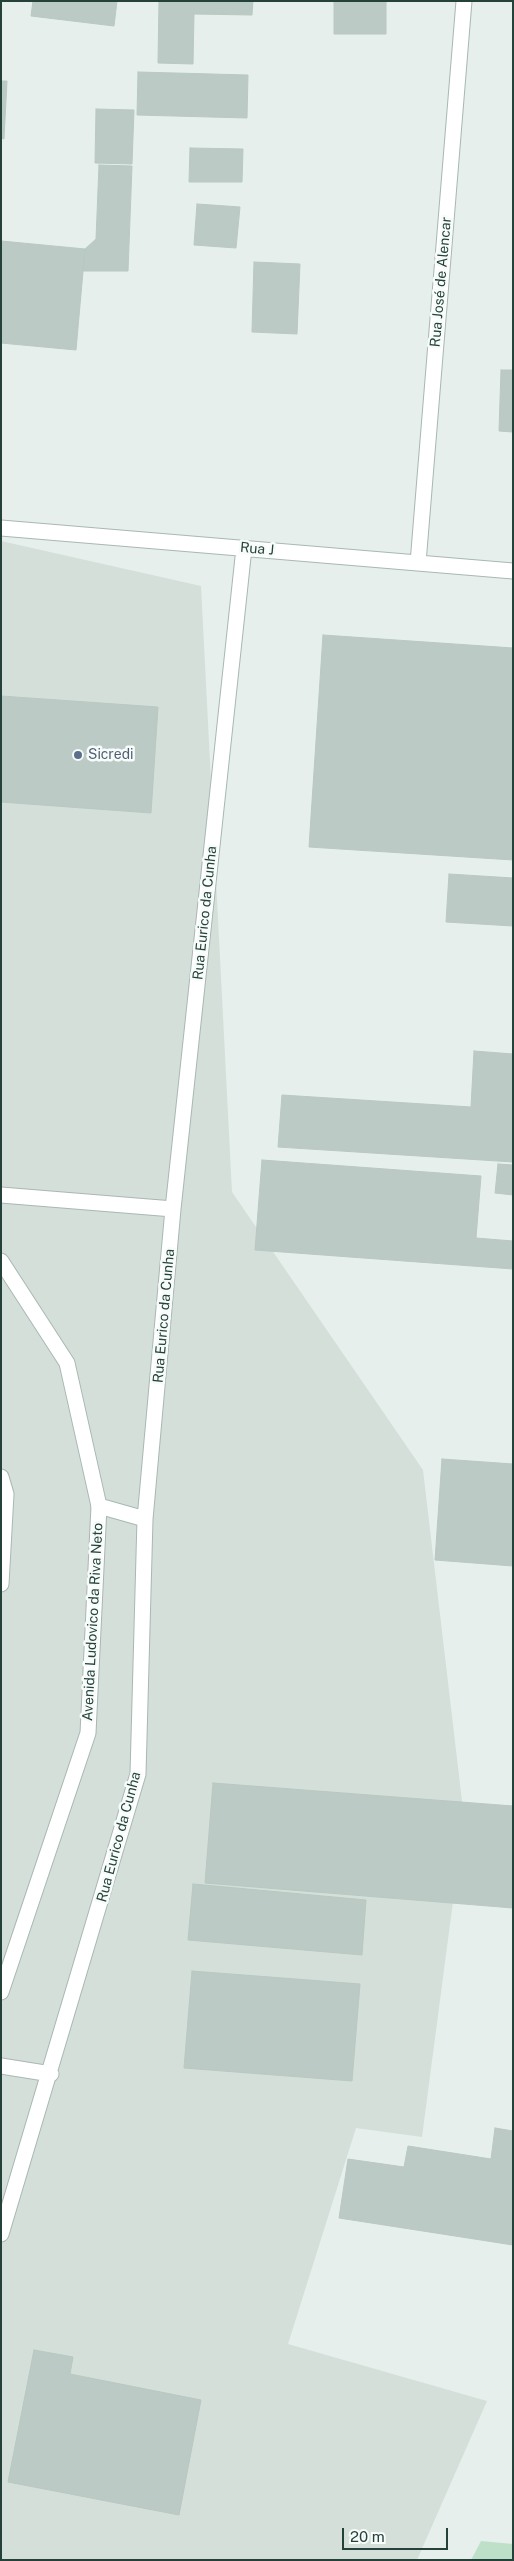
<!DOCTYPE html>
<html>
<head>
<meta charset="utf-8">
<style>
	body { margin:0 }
	#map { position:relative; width:514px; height:2561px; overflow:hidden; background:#e6efeb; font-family:"Public Sans",sans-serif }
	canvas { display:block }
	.frame { position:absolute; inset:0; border:2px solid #24423a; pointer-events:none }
	.scale { position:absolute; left:342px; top:2528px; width:106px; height:22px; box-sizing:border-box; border:2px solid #24423a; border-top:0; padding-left:6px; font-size:15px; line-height:18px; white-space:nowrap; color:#24423a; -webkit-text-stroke:4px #f7fbf9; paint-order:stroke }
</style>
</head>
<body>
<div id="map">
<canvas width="514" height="2561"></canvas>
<div class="frame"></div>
<div class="scale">20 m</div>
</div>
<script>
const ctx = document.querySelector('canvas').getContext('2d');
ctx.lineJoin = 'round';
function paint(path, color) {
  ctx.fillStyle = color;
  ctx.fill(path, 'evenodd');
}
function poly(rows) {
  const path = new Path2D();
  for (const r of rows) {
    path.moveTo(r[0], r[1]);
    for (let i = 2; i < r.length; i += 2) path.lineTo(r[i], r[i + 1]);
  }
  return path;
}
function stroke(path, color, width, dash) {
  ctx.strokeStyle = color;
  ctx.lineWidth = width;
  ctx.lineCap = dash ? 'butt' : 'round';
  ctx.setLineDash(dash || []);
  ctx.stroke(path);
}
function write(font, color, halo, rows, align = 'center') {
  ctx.font = font + ' "Public Sans",sans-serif';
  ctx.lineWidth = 5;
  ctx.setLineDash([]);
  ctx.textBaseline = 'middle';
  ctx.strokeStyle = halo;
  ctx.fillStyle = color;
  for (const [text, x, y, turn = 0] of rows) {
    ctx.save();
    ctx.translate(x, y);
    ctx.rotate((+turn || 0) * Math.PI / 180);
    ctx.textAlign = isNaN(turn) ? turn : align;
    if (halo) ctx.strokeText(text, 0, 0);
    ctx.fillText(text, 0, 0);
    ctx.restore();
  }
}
paint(poly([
	[1,541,201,586,232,1192,423,1470,464,1818,422,2137,356,2128,288,2344,487,2401,417,2560,1,2560]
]), '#d4dfda');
paint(poly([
	[481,2541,513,2544,513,2560,471,2560]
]), '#bfe0c8');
const building = poly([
	[33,1,117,1,114,26,31,16,33,1],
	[159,1,253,1,252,15,194,14,193,64,158,63,159,1],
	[334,1,386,1,386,34,334,34,334,1],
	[138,72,248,75,247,118,137,115,138,72],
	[1,81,7,81,4,139,1,138,1,81],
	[96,109,134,110,132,164,95,163,96,109],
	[190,148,243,149,242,182,189,182,190,148],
	[99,165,132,166,128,271,83,271,85,249,96,239,99,165],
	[197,204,240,207,236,248,194,245,197,204],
	[1,241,85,249,76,350,1,343,1,241],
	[254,262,300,264,297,334,252,332,254,262],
	[501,370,513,370,513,432,499,431,501,370],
	[323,635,513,648,513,860,309,847,323,635],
	[1,696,158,707,151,813,1,802,1,696],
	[449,874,513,878,513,926,446,922,449,874],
	[474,1051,513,1054,513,1162,278,1147,282,1095,471,1107,474,1051],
	[262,1160,481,1176,476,1238,513,1241,513,1269,255,1250,262,1160],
	[498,1164,513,1165,513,1195,495,1193,498,1164],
	[442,1459,513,1464,513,1566,435,1560,442,1459],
	[213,1783,513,1806,513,1908,205,1883,213,1783],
	[193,1884,366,1900,362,1955,188,1940,193,1884],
	[192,1971,360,1984,352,2081,184,2068,192,1971],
	[495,2128,513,2131,513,2245,339,2218,348,2159,404,2167,408,2146,491,2159,495,2128],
	[34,2350,73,2357,70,2374,201,2400,179,2515,8,2482,34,2350]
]);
paint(building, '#bbcac4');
stroke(building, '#b8c9c2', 1);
const minor = poly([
	[1,528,513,571],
	[418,563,464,1],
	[1,1195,173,1209],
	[99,1506,145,1519],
	[1,2066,51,2074],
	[1,2234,138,1774,145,1519,173,1209,244,548]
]);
const tertiary = poly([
	[1,1261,67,1363,99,1506,88,1733,1,1992],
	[1,1477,6,1494,1,1584]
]);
stroke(minor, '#a8b8b2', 17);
stroke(tertiary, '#a8b8b2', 17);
stroke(minor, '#fff', 15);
stroke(tertiary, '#fff', 15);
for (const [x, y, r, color] of [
	[78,755,5,"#5c6f8a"]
]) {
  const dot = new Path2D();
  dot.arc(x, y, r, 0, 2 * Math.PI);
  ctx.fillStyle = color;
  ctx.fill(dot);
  stroke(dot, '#f7fbf9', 2);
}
write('14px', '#24423a', '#f7fbf9', [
	["Rua José de Alencar",441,282,-85],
	["Rua J",257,549,5],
	["Rua Eurico da Cunha",205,913,-84],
	["Rua Eurico da Cunha",164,1316,-85],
	["Avenida Ludovico da Riva Neto",93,1622,-87],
	["Rua Eurico da Cunha",119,1837,-75]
]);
write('14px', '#4e5e75', '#f7fbf9', [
	["Sicredi",88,755]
], 'left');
</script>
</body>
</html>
